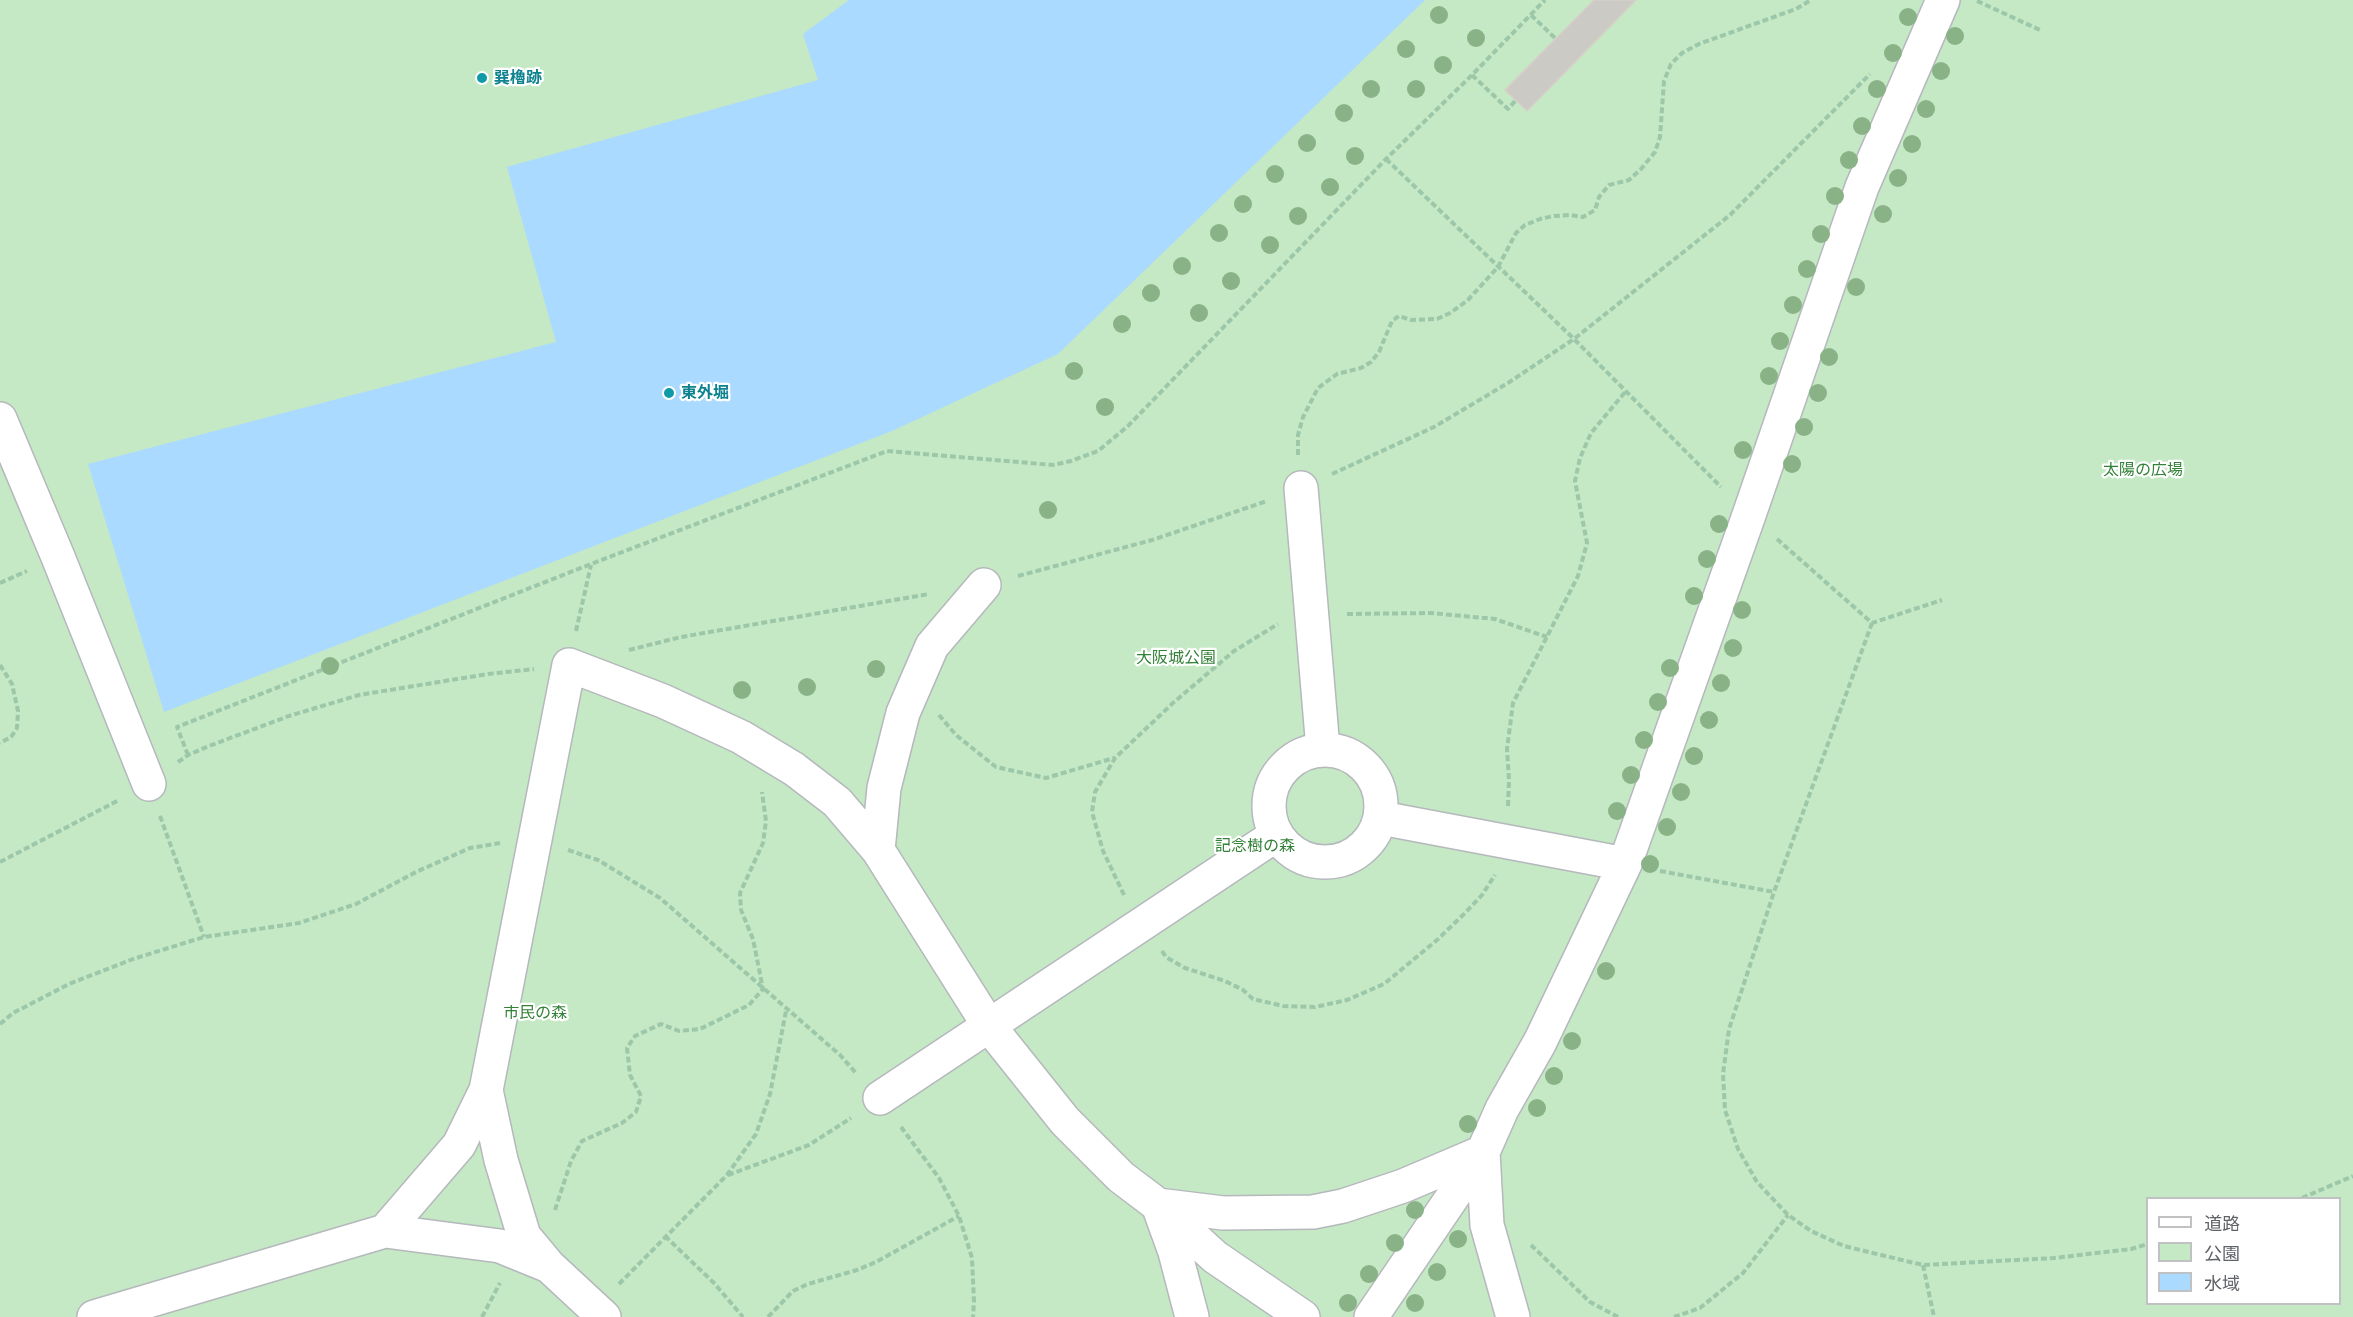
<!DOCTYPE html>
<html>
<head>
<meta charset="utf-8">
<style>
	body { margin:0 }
	#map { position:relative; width:2353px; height:1317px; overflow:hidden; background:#f1efe8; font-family:Figtree,"Noto Sans JP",sans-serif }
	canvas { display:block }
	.legend { position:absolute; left:2146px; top:1197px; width:195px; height:108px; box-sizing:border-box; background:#fff; border:2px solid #bfc1c3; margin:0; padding:8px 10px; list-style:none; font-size:18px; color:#5f6368 }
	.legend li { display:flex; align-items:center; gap:12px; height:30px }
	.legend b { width:30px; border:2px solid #bfc1c3 }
</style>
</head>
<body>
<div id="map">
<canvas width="2353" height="1317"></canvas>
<ul class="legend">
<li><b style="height:8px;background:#fff"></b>道路</li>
<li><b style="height:16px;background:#c5e8c5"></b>公園</li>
<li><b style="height:16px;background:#aadaff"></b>水域</li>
</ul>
</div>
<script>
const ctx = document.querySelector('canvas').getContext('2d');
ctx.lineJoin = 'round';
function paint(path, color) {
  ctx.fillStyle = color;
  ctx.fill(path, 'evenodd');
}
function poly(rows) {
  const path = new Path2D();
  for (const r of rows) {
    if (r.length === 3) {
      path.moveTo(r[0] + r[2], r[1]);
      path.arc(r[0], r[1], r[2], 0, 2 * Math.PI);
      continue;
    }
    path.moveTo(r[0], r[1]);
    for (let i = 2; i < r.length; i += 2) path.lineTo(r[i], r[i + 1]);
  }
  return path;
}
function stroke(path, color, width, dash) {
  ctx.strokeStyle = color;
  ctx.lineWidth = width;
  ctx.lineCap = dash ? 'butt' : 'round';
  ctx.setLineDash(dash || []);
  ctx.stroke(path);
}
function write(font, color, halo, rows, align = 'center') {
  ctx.font = font + ' Figtree,"Noto Sans JP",sans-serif';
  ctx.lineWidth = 4.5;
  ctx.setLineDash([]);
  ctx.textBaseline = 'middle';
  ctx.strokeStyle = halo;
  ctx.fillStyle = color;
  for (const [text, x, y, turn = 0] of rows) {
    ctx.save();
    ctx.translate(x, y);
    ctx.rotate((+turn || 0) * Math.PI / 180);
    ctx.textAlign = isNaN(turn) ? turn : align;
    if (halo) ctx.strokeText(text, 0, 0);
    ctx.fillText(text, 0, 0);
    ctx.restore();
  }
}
paint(poly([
	[0,0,2353,0,2353,1317,0,1317],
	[2148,1198,2340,1198,2340,1304,2148,1304]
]), '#c5e8c5');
paint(poly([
	[849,0,1425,0,1058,354,892,431,164,712,88,464,556,342,507,167,818,80,803,34]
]), '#aadaff');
const building = poly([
	[1594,0,1636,0,1527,111,1505,90,1594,0]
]);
paint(building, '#cccac5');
stroke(building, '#d6d1c6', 1.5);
const minor = poly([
	[0,419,58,557,149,784],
	[1301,488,1323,749],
	[1325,806,56],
	[1381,818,1625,864],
	[878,850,884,788,903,713,932,646,984,585],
	[486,1090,501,1160,524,1236,549,1266,604,1317],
	[880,1098,1276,835],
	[385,1231,459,1145,486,1090,569,665,663,701,741,737,794,769,837,802,878,850,989,1026,1065,1121,1121,1177,1158,1205,1215,1257,1303,1317],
	[94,1317,385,1231,500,1246,549,1266],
	[1192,1317,1175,1252,1158,1205,1223,1213,1313,1212,1343,1206,1403,1186,1483,1152,1487,1225,1513,1317],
	[1371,1317,1483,1152,1502,1109,1540,1042,1625,864,1749,515,1862,187,1943,0]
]);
stroke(minor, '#b5b8bc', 36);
stroke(poly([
	[1977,1,2040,30],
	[1531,15,1556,39],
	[1472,75,1508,109,1516,100],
	[1386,159,1574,339,1721,487],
	[1298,455,1298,435,1303,417,1318,388,1337,374,1361,368,1371,362,1379,352,1392,321,1399,316,1411,320,1437,319,1450,313,1467,301,1498,267,1516,233,1525,225,1540,219,1554,216,1570,215,1583,217,1595,210,1599,197,1609,185,1629,180,1641,169,1655,152,1660,137,1664,81,1671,64,1682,53,1699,44,1796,9,1811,0],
	[1332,474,1434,427,1508,383,1574,339,1730,215,1870,74],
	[1777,539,1872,623,1942,600],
	[1018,576,1152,540,1267,501],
	[0,583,27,571],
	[1347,614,1431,613,1495,619,1547,637],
	[1872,623,1774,892,1729,1029,1723,1074,1725,1110,1738,1149,1757,1182,1788,1215,1811,1231,1844,1246,1881,1255,1923,1265,2054,1258,2131,1249,2148,1244],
	[576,631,591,565],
	[629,650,681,637,929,594],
	[0,665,12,684,18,711,17,728,11,737,0,743],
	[939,715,956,735,996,767,1046,778,1114,758],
	[188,755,177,727,591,564,887,451,1053,465,1071,461,1098,451,1128,426,1386,159,1472,75,1545,0],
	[178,762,188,755,209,746,289,716,359,695,488,674,534,669],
	[1508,806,1509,780,1507,749,1513,703,1578,576,1587,543,1575,481,1580,458,1591,433,1626,391],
	[160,816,204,937],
	[568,850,598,860,660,898,840,1055,856,1073],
	[0,862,119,800],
	[1660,871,1774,892],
	[1124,895,1103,851,1092,812,1095,792,1115,758,1173,703,1234,651,1278,624],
	[1162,951,1166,957,1185,968,1225,981,1243,990,1253,999,1283,1006,1315,1007,1347,1000,1384,984,1437,940,1465,913,1482,895,1495,875],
	[0,1024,13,1013,69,984,133,959,204,937,299,923,356,904,416,872,470,848,500,843],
	[901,1127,939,1178,959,1216,972,1258,974,1302,973,1317],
	[728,1175,809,1145,851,1118],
	[2302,1198,2353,1176],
	[555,1210,571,1161,582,1141,622,1123,636,1112,641,1096,630,1075,627,1048,635,1036,661,1024,679,1031,700,1029,749,1005,763,989,753,939,741,910,740,893,763,843,766,821,762,792],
	[665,1236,714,1283,743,1317],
	[1531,1245,1590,1302,1618,1317],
	[1923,1265,1934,1317],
	[619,1284,727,1175,756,1134,770,1094,786,1011],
	[482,1317,500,1283],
	[768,1317,793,1291,808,1284,857,1270,876,1262,959,1216],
	[1674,1317,1700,1308,1743,1273,1788,1215]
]), '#9cc7a9', 4, [6, 3]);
stroke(minor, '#fff', 33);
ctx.fillStyle = '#89b387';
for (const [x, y] of [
	[1439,15],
	[1908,17],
	[1955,36],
	[1476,38],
	[1406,49],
	[1893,53],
	[1443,65],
	[1941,71],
	[1371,89],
	[1416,89],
	[1877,89],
	[1926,109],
	[1344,113],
	[1862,126],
	[1307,143],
	[1912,144],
	[1355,156],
	[1849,160],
	[1275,174],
	[1898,178],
	[1330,187],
	[1835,196],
	[1243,204],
	[1883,214],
	[1298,216],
	[1219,233],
	[1821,234],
	[1270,245],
	[1182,266],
	[1807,269],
	[1231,281],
	[1856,287],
	[1151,293],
	[1793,305],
	[1199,313],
	[1122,324],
	[1780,341],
	[1829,357],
	[1074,371],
	[1769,376],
	[1818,393],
	[1105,407],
	[1804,427],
	[1743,450],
	[1792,464],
	[1048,510],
	[1719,524],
	[1707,559],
	[1694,596],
	[1742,610],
	[1733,648],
	[330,666],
	[1670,668],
	[876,669],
	[1721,683],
	[807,687],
	[742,690],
	[1658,702],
	[1709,720],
	[1644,740],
	[1694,756],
	[1631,775],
	[1681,792],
	[1617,811],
	[1667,827],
	[1650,864],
	[1606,971],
	[1572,1041],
	[1554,1076],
	[1537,1108],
	[1468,1124],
	[1415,1210],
	[1458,1239],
	[1395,1243],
	[1437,1272],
	[1369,1274],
	[1348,1303],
	[1415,1303]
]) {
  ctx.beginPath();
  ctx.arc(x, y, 9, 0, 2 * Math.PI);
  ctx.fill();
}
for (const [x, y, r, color] of [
	[482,78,6,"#0f9aa8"],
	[669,393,6,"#0f9aa8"]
]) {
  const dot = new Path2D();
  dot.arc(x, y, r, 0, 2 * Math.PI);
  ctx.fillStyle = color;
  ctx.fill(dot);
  stroke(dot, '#fff', 2);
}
write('bold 16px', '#0d838f', '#fff', [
	["巽櫓跡",494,78],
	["東外堀",681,393]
], 'left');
write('16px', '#348238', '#fff', [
	["太陽の広場",2143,470],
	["大阪城公園",1176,658],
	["記念樹の森",1255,846],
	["市民の森",535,1013]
]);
</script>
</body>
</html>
